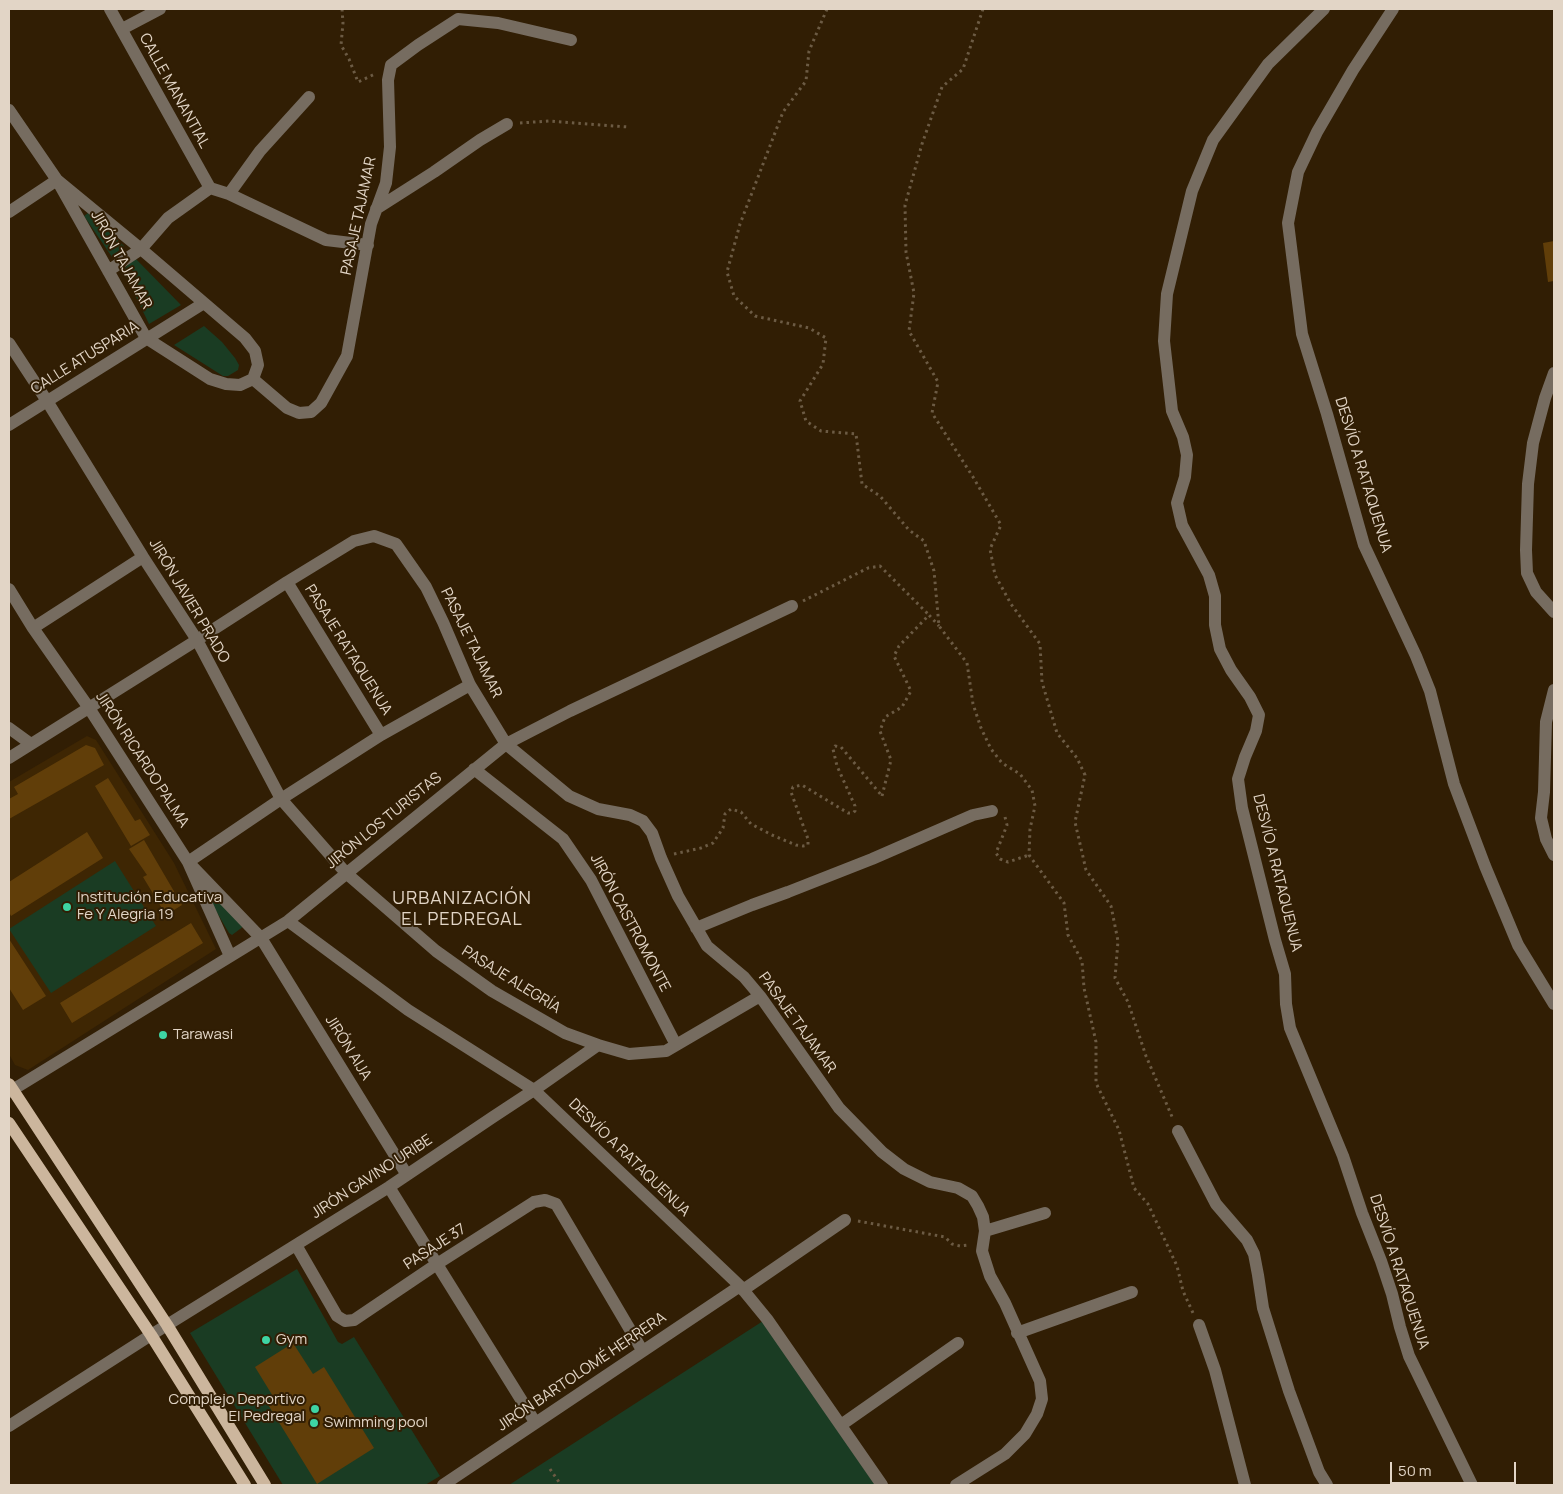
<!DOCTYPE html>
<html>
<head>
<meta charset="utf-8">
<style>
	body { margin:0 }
	#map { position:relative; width:1563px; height:1494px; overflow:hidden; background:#311e04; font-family:Manrope,sans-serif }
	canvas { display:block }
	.frame { position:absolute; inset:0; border:10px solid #e2d5c6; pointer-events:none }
	.scale { position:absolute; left:1390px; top:1462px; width:126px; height:22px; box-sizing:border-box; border:2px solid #e2d5c6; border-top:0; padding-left:6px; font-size:15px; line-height:18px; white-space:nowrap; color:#e2d5c6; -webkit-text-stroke:4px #311e04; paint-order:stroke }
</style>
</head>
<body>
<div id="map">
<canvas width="1563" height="1494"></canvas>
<div class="frame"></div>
<div class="scale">50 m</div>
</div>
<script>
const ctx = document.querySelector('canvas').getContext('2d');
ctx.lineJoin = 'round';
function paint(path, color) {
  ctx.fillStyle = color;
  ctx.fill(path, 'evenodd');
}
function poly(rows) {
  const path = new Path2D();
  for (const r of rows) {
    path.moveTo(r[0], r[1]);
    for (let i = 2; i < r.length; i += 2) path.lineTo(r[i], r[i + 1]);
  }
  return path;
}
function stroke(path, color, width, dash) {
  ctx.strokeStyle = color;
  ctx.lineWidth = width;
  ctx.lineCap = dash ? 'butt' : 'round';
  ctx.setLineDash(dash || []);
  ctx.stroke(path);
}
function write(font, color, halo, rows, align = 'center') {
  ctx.font = font + ' Manrope,sans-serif';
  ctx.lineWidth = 4;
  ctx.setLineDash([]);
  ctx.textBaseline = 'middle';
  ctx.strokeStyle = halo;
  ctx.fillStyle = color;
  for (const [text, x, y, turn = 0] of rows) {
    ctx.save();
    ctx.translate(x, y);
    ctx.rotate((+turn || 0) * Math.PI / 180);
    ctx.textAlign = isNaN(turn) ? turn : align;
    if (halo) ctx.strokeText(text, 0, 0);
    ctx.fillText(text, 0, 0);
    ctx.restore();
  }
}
paint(poly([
	[87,736,96,740,174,863,216,949,28,1070,15,1065,9,1054,9,782]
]), '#3e2603');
paint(poly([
	[88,213,124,246,112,257,84,216],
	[135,258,181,305,149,324,123,270],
	[204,326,222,342,235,358,239,365,238,370,228,376,223,376,174,345],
	[115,861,156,926,51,993,9,929],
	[208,886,244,926,232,935,229,933,203,889],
	[297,1269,338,1342,342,1344,354,1337,440,1476,425,1485,283,1485,190,1333],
	[763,1321,875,1485,509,1485]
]), '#1a3c23');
paint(poly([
	[1554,241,1554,281,1548,282,1543,243],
	[86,745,95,748,104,765,9,819,9,799,18,794,14,787],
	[108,778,135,821,140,819,150,835,131,846,95,786],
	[87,832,103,858,11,916,9,912,9,882],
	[144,840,182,905,166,915,143,877,147,875,129,849],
	[191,923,203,943,72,1023,60,1003],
	[9,939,46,996,23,1010,9,988],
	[293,1343,313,1374,324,1367,374,1448,317,1484,267,1403,274,1398,255,1367]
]), '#613e09');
stroke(poly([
	[342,9,343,23,341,45,349,59,358,82,375,74],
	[827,9,809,51,806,81,783,112,740,224,727,272,734,296,755,316,809,328,826,338,823,364,800,401,806,421,821,431,856,434,862,484,880,496,909,530,924,541,934,571,939,626,967,663,973,704,981,728,991,749,1002,763,1020,774,1032,790,1035,806,1030,829,1029,855,1064,903,1068,935,1082,961,1084,988,1096,1042,1096,1083,1119,1130,1134,1188,1148,1204,1177,1266,1183,1291,1193,1313],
	[983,9,963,69,942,87,922,144,905,205,906,252,914,293,909,331,938,382,932,413,973,477,1001,525,990,549,995,575,1011,604,1040,644,1042,682,1057,733,1077,758,1085,775,1075,822,1086,870,1111,906,1118,941,1115,978,1128,1002,1146,1056,1173,1119],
	[520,123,549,121,628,127],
	[803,601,868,568,880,566,929,615],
	[882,796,891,760,880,731,885,717,902,707,911,691,894,656,899,646,929,615,939,626],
	[1005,817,1007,825,996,853,1000,859,1008,862,1029,855],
	[674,854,701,848,713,843,723,828,725,814,731,809,741,812,751,824,772,835,796,845,803,846,808,845,808,839,791,792,793,787,802,785,848,813,853,813,855,811,855,806,837,766,833,749,835,746,841,747,882,796],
	[858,1221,945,1237,952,1244,960,1246,969,1245],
	[550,1469,561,1485]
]), '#6c5b44', 3, [2.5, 4]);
stroke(poly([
	[110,9,210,188],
	[1324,9,1268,64,1213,140,1192,191,1167,294,1164,341,1172,411,1183,437,1187,455,1185,477,1177,503,1182,525,1209,575,1215,596,1215,625,1220,649,1231,670,1250,697,1259,715,1256,731,1245,757,1238,779,1242,808,1275,940,1285,974,1286,1004,1290,1028,1343,1156,1362,1213,1381,1261,1392,1294,1400,1327,1409,1356,1472,1485],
	[1393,9,1353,70,1317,132,1298,172,1288,223,1302,334,1327,414,1364,545,1416,656,1430,691,1454,784,1485,866,1518,945,1554,1004],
	[122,29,160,9],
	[9,110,57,180,146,338,210,379,226,384,240,385,253,379,258,365,255,351,245,338,141,249,57,180,9,212],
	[210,188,229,194,326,240,368,245],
	[229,194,260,151,309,97],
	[376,209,434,172,480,140,507,124],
	[108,271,141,249,168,218,210,188],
	[9,343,47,401,143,557,197,640,281,799,346,873,436,951,492,991,565,1033,598,1045],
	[1554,373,1545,398,1533,443,1528,484,1526,550,1527,573,1536,592,1554,612],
	[253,379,287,408,299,413,311,412,321,403,347,356,371,224,386,183,390,147,388,80,391,65,418,45,458,19,498,23,571,40],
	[9,425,204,303],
	[287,582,381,735],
	[9,589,33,628,89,708,188,862,261,938,407,1175],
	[33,628,143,557],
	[1554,690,1546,722,1544,792,1541,818,1546,839,1554,855],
	[9,728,31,744],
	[9,758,197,640,287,582,354,541,374,536,396,544,426,587,443,622,470,685,506,744,569,796,598,809,630,815,643,821,652,833,661,858,678,896,707,946,744,977,760,996,839,1108,882,1152,904,1169,930,1182,958,1188,972,1196,978,1206,983,1217,985,1231,982,1251,990,1276,1005,1303,1040,1381,1042,1399,1037,1414,1025,1434,1005,1454,956,1485],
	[474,769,563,839,591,880,676,1045],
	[288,921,408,1010,534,1090,740,1286,767,1319,882,1485],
	[696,928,752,905,788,892,872,859,973,815,992,811],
	[230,956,188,862,281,799,381,735,470,685],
	[9,1092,288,921,506,744,570,711,792,606],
	[1178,1131,1216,1204,1247,1240,1254,1254,1258,1275,1263,1308,1289,1391,1319,1472,1327,1485],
	[389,1187,535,1422],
	[985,1231,1045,1213],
	[296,1245,337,1316,345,1321,354,1320,437,1264,534,1202,545,1200,556,1204,642,1350],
	[743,1290,845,1220],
	[1199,1325,1215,1370,1245,1485],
	[1017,1333,1132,1292],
	[841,1425,958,1343],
	[9,1426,151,1335,389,1187,493,1117,534,1090,598,1045,629,1054,666,1051,760,996],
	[443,1485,740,1286]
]), '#766c60', 12);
stroke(poly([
	[9,1084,167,1325,265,1485],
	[9,1123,151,1335,245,1485]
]), '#ccb69d', 12);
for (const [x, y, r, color] of [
	[67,907,5,"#3ed4a3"],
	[163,1035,5,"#3ed4a3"],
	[266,1340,5,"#3ed4a3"],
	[315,1409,5,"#3ed4a3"],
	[314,1423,5,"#3ed4a3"]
]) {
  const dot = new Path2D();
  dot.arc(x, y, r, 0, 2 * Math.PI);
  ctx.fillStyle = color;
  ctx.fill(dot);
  stroke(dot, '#311e04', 2);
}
write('15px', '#e2d5c6', '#311e04', [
	["CALLE MANANTIAL",174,91,61],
	["PASAJE TAJAMAR",359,216,-78],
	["JIRÓN TAJAMAR",121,260,61],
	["CALLE ATUSPARIA",85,358,-32],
	["DESVÍO A RATAQUENUA",1363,475,73],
	["JIRÓN JAVIER PRADO",189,601,59],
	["PASAJE TAJAMAR",471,643,64],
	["PASAJE RATAQUENUA",348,650,58],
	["JIRÓN RICARDO PALMA",142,760,57],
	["JIRÓN LOS TURISTAS",384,821,-39],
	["DESVÍO A RATAQUENUA",1277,873,76],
	["JIRÓN CASTROMONTE",630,923,62],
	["PASAJE ALEGRÍA",511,980,32],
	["PASAJE TAJAMAR",797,1023,54],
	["JIRÓN AIJA",348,1048,58],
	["DESVÍO A RATAQUENUA",629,1158,44],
	["JIRÓN GAVINO URIBE",372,1177,-33],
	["PASAJE 37",435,1247,-33],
	["DESVÍO A RATAQUENUA",1399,1272,72],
	["JIRÓN BARTOLOMÉ HERRERA",582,1372,-34]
]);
write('15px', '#e2d5c6', '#311e04', [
	["Institución Educativa",77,898],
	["Fe Y Alegria 19",77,915],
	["Tarawasi",173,1035],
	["Gym",276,1340],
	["Complejo Deportivo",305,1400,"right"],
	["El Pedregal",305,1417,"right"],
	["Swimming pool",324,1423]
], 'left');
ctx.letterSpacing = '1px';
write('18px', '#e2d5c6', '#311e04', [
	["URBANIZACIÓN",462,899],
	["EL PEDREGAL",462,920]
]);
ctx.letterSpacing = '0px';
</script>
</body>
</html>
